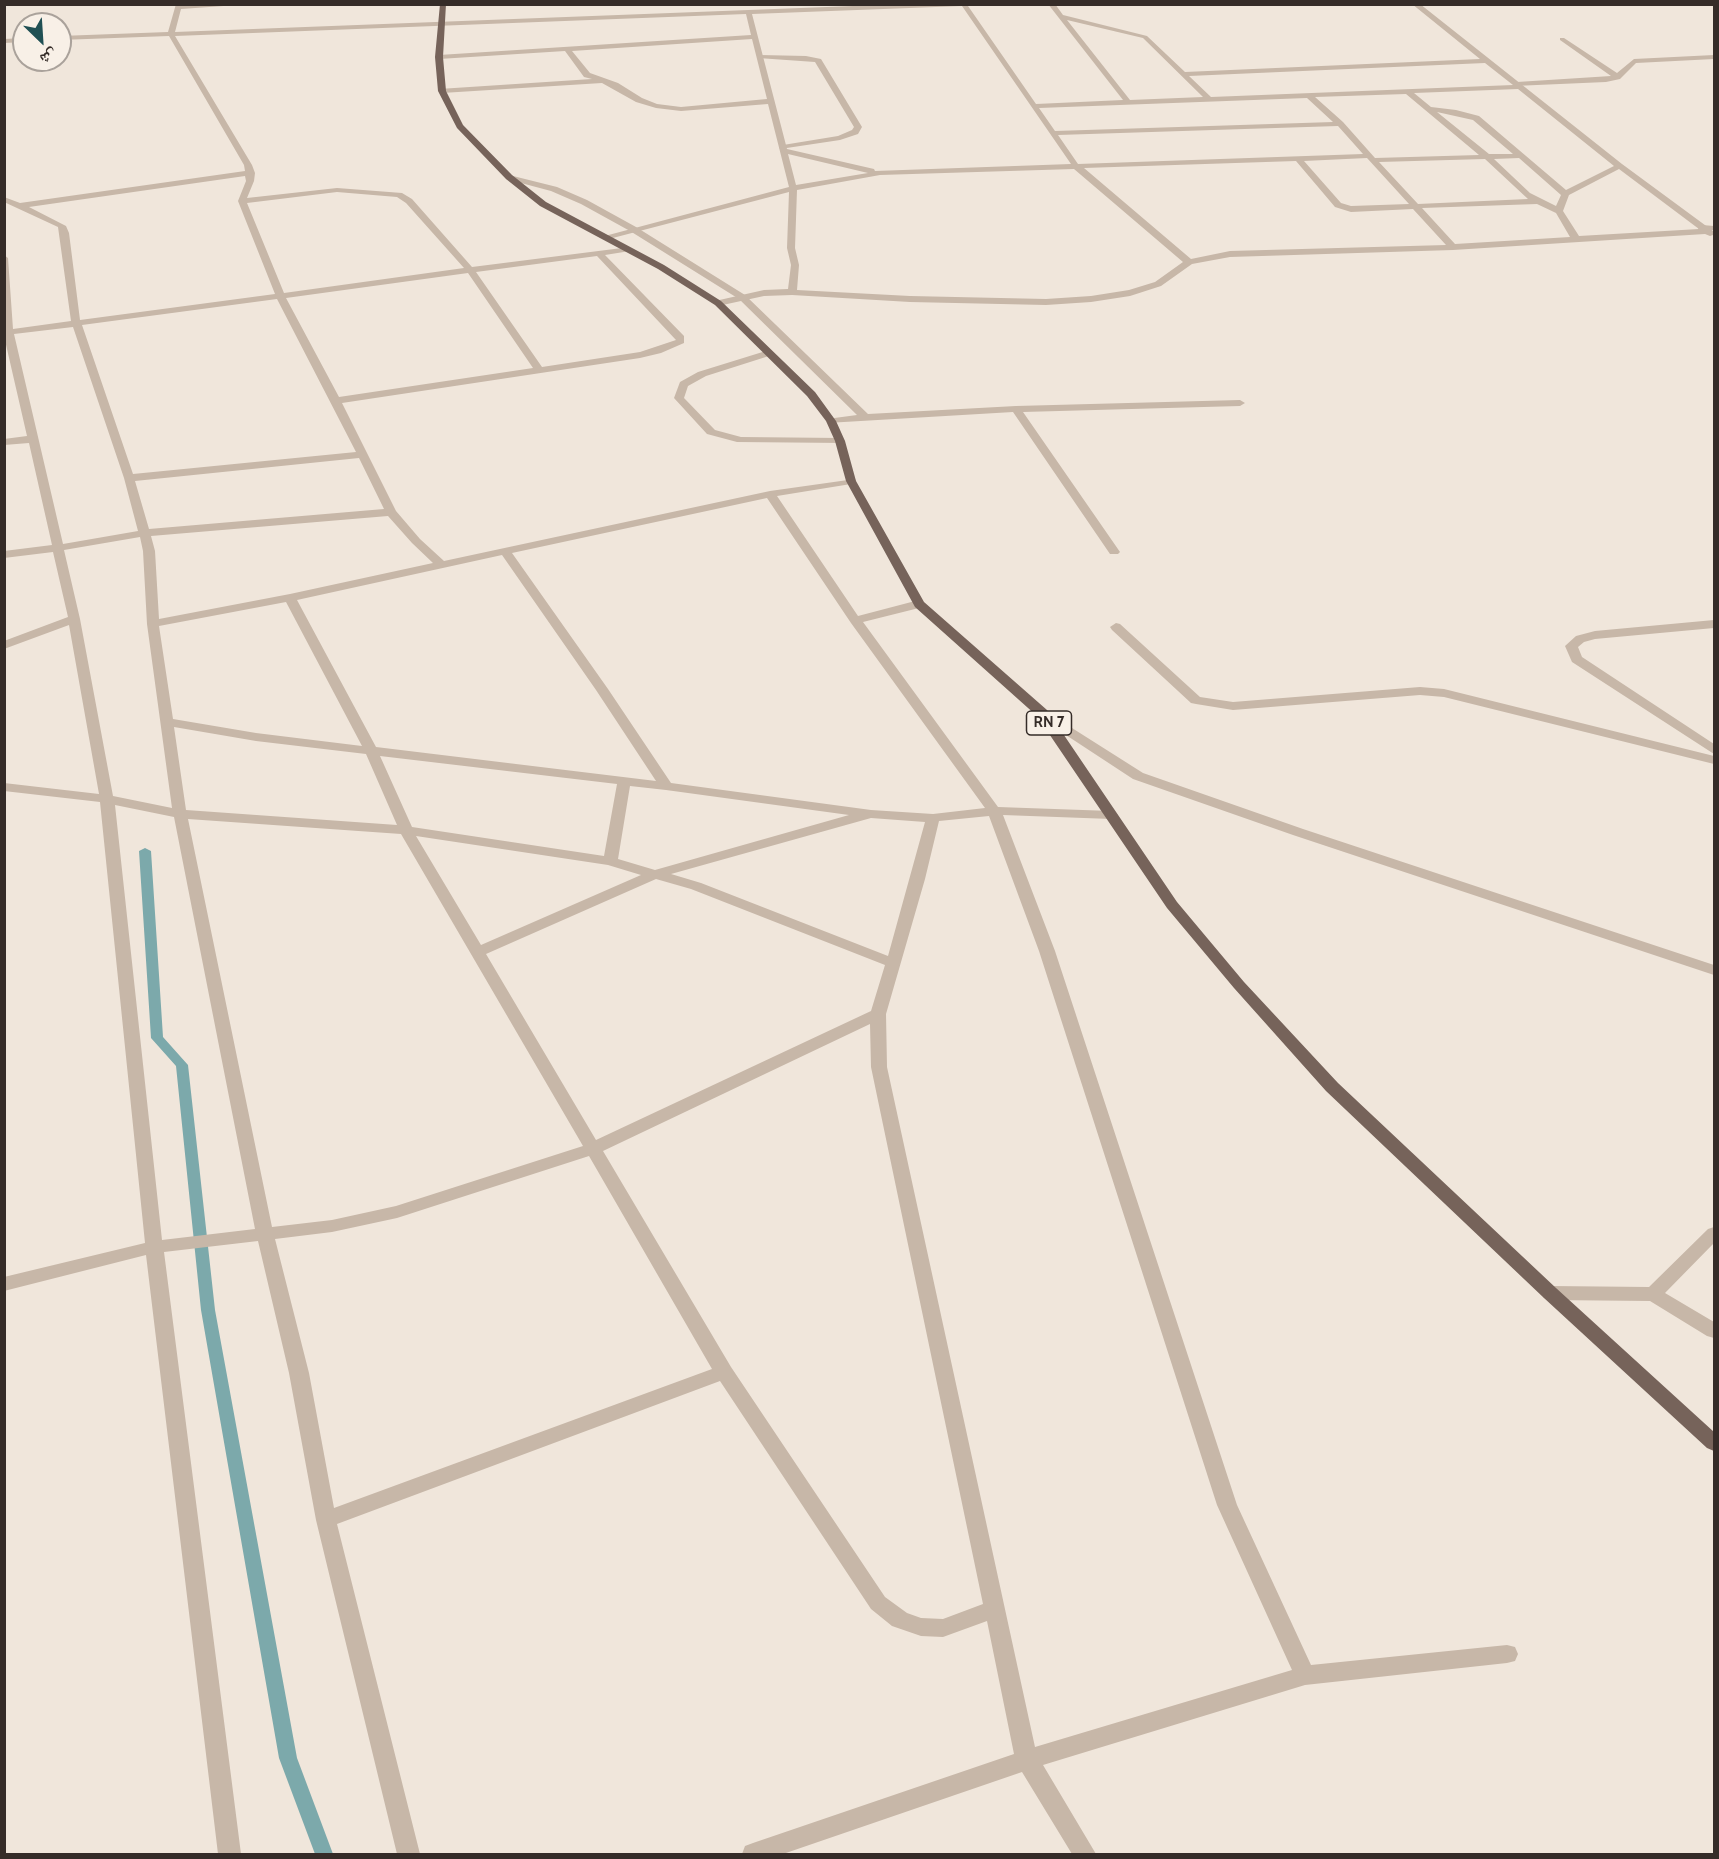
<!DOCTYPE html>
<html>
<head>
<meta charset="utf-8">
<style>
	body { margin:0 }
	#map { position:relative; width:1719px; height:1859px; overflow:hidden; background:#f0e6db; font-family:Cabin,"Noto Naskh Arabic",sans-serif }
	canvas { display:block }
	.frame { position:absolute; inset:0; border:6px solid #352c28; pointer-events:none }
	.north { position:absolute; left:12px; top:12px; width:60px; height:60px; box-sizing:border-box; background:#f8f0e7; border:2px solid #aaa29b; border-radius:50%; rotate:155deg; font-size:16px; font-weight:700; line-height:24px; text-align:center; color:#352c28 }
	.north::after { content:''; display:block; margin:auto; width:21px; height:27px; background:#205054; clip-path:polygon(50% 0,100% 100%,50% 72%,0 100%) }
</style>
</head>
<body>
<div id="map">
<canvas width="1719" height="1859"></canvas>
<div class="frame"></div>
<div class="north">ش</div>
</div>
<script>
const ctx = document.querySelector('canvas').getContext('2d');
ctx.lineJoin = 'round';
function poly(rows) {
  const path = new Path2D();
  for (const r of rows) {
    path.moveTo(r[0], r[1]);
    for (let i = 2; i < r.length; i += 2) path.lineTo(r[i], r[i + 1]);
  }
  return path;
}
function paint(path, color) {
  ctx.fillStyle = color;
  ctx.fill(path, 'evenodd');
}
function write(font, color, halo, rows, align = 'center') {
  ctx.font = font + ' Cabin,sans-serif';
  ctx.lineWidth = 6;
  ctx.setLineDash([]);
  ctx.textBaseline = 'middle';
  ctx.strokeStyle = halo;
  ctx.fillStyle = color;
  for (const [text, x, y, turn = 0] of rows) {
    ctx.save();
    ctx.translate(x, y);
    ctx.rotate((+turn || 0) * Math.PI / 180);
    ctx.textAlign = isNaN(turn) ? turn : align;
    if (halo) ctx.strokeText(text, 0, 0);
    ctx.fillText(text, 0, 0);
    ctx.restore();
  }
}
function stroke(path, color, width, dash) {
  ctx.strokeStyle = color;
  ctx.lineWidth = width;
  ctx.lineCap = dash ? 'butt' : 'round';
  ctx.setLineDash(dash || []);
  ctx.stroke(path);
}
paint(poly([
	[145,848,151,851,163,1037,188,1065,215,1310,297,1758,333,1854,315,1854,279,1758,201,1310,176,1066,151,1038,139,851,145,848]
]), '#7ca9ab');
paint(poly([
	[1560,38,1564,38,1617,73,1634,59,1714,55,1714,59,1636,63,1620,79,1606,82,1514,86,1517,82,1611,76,1560,40,1560,38],
	[760,55,806,56,821,59,862,127,858,134,840,140,780,149,779,147,783,145,838,136,852,130,854,127,815,62,758,58,760,55],
	[509,175,557,187,587,200,636,227,745,295,868,414,1016,406,1240,400,1245,403,1240,406,1023,412,1120,552,1118,554,1110,554,1013,412,827,423,827,419,857,415,739,299,630,231,581,204,551,191,506,179,506,175,509,175],
	[1702,225,1714,226,1714,230,1699,230,1698,228,1702,225],
	[769,350,772,351,772,355,706,376,688,386,684,398,715,430,741,437,840,438,845,441,844,443,737,442,707,434,674,398,680,382,698,372,769,350],
	[1714,620,1714,628,1595,639,1584,642,1578,647,1582,657,1714,744,1714,754,1572,662,1565,646,1576,636,1595,631,1714,620],
	[1116,623,1120,624,1200,697,1233,702,1420,687,1444,689,1714,756,1714,764,1444,697,1420,695,1233,710,1196,704,1191,703,1112,630,1110,627,1116,623]
]), '#c7b7a8');
paint(poly([
	[176,4,252,4,181,9,175,32,905,4,974,4,968,6,1036,104,1123,100,1048,4,1055,4,1063,15,1147,36,1185,72,1480,59,1412,4,1420,4,1622,164,1713,231,1713,235,1710,236,1705,234,1453,250,1230,257,1192,264,1161,286,1130,296,1091,302,1046,305,910,302,792,295,764,296,718,306,713,303,715,301,764,290,788,289,791,265,787,248,789,192,605,240,601,237,789,187,768,104,681,111,656,108,636,102,602,83,442,93,439,89,592,79,584,77,565,51,439,59,435,57,439,55,751,35,746,14,175,36,252,165,255,173,254,181,247,198,337,188,402,193,412,199,472,267,630,247,630,251,605,255,684,336,684,343,661,353,640,358,342,403,396,511,420,539,444,561,770,491,855,479,856,481,851,484,777,496,858,616,919,600,923,601,923,607,863,622,998,807,1111,811,1118,815,1111,819,1003,815,1055,951,1237,1505,1311,1665,1507,1645,1515,1647,1518,1654,1515,1661,1507,1663,1305,1685,1043,1765,1096,1854,1072,1854,1022,1772,783,1854,742,1854,745,1846,753,1843,1014,1754,987,1621,943,1637,921,1636,892,1626,871,1609,720,1381,337,1524,420,1854,397,1854,316,1520,289,1373,258,1241,164,1252,241,1854,218,1854,146,1255,4,1291,4,1277,145,1243,100,802,4,791,4,783,99,794,69,625,4,649,4,641,68,617,53,552,4,558,4,551,52,545,29,443,4,445,4,439,27,436,4,336,4,255,8,258,13,329,71,321,58,227,4,202,4,197,20,203,245,171,244,165,169,36,60,40,60,36,168,32,176,4],
	[962,6,1071,164,875,171,874,169,787,149,752,14,962,6],
	[1067,20,1143,38,1203,97,1130,100,1067,20],
	[752,39,767,99,681,107,657,104,642,98,618,83,590,73,572,51,752,39],
	[1485,63,1513,85,1211,97,1189,76,1485,63],
	[1518,89,1614,166,1566,190,1479,116,1456,110,1431,107,1414,93,1518,89],
	[1406,94,1479,155,1375,158,1343,122,1315,97,1406,94],
	[1307,98,1333,122,1055,131,1039,108,1307,98],
	[1437,112,1473,120,1513,154,1489,154,1437,112],
	[1338,126,1363,154,1078,164,1058,135,1338,126],
	[788,154,868,173,796,185,788,154],
	[1367,158,1409,204,1351,206,1341,203,1304,161,1367,158],
	[1519,158,1561,195,1556,206,1530,193,1494,159,1519,158],
	[1485,159,1528,199,1418,204,1379,162,1485,159],
	[1296,161,1335,207,1351,212,1413,209,1446,245,1230,251,1191,259,1084,168,1296,161],
	[1074,169,1183,262,1155,282,1129,290,1091,296,1046,299,910,296,797,290,799,265,795,248,797,190,880,175,1074,169],
	[1619,169,1699,229,1579,236,1563,211,1569,195,1619,169],
	[245,176,246,181,238,201,275,294,80,320,69,233,66,226,29,207,245,176],
	[337,192,397,197,406,203,464,268,284,293,247,203,337,192],
	[1537,204,1556,213,1570,237,1455,244,1422,208,1537,204],
	[597,256,676,340,640,352,542,367,476,272,597,256],
	[468,273,533,368,339,397,286,298,468,273],
	[277,299,356,452,133,474,82,325,277,299],
	[73,327,124,478,138,531,63,544,14,334,73,327],
	[359,458,384,509,149,529,135,481,359,458],
	[767,498,851,623,985,808,933,814,871,810,671,783,608,689,512,553,767,498],
	[388,516,412,543,433,563,290,594,159,619,155,551,151,536,388,516],
	[140,537,143,551,147,624,172,808,113,796,80,619,64,550,140,537],
	[502,555,596,690,656,781,376,747,297,600,502,555],
	[286,602,362,746,256,733,173,719,159,626,286,602],
	[174,727,256,741,366,754,397,825,186,810,174,727],
	[380,756,617,784,604,856,412,827,380,756],
	[630,786,666,790,849,815,655,870,618,859,630,786],
	[115,805,174,817,255,1229,162,1240,115,805],
	[989,816,1039,951,1217,1505,1292,1670,1035,1747,887,1067,886,1014,925,879,939,821,989,816],
	[871,818,925,822,888,956,701,883,671,874,871,818],
	[188,819,401,834,583,1146,396,1206,332,1220,272,1227,188,819],
	[416,836,608,865,641,875,481,945,416,836],
	[656,879,691,889,885,965,871,1011,596,1140,486,954,656,879],
	[870,1024,871,1067,983,1604,943,1619,921,1618,907,1613,885,1597,731,1367,603,1151,870,1024],
	[589,1156,712,1369,334,1508,309,1373,275,1239,332,1232,397,1218,589,1156],
	[24,38,24,42,4,43,4,39,24,38],
	[1042,709,1143,773,1303,829,1714,965,1714,975,1293,835,1133,779,1037,716,1035,713,1037,710,1042,709],
	[1714,1227,1714,1243,1665,1293,1714,1322,1714,1338,1707,1336,1650,1301,1550,1300,1544,1298,1541,1293,1544,1288,1550,1286,1649,1287,1708,1229,1714,1227]
]), '#c7b7a8');
paint(poly([
	[440,4,446,4,443,57,446,91,463,125,512,175,546,202,664,265,721,301,815,392,836,421,845,441,856,481,924,602,1047,710,1177,902,1244,982,1338,1083,1556,1288,1714,1432,1714,1451,1707,1448,1544,1298,1326,1091,1234,988,1167,908,1037,716,915,607,846,481,835,441,826,421,807,396,715,305,658,269,540,206,506,179,457,128,438,91,435,57,440,4]
]), '#76635a');
for (const [x, y, w] of [
	[1049,723,45]
]) {
  const box = new Path2D();
  box.roundRect(x - w / 2, y - 12, w, 24, 4.5);
  ctx.fillStyle = '#f8f0e7';
  ctx.fill(box);
  stroke(box, '#352c28', 1.5);
}
write('bold 15px', '#352c28', null, [
	["RN 7",1049,723]
]);
</script>
</body>
</html>
